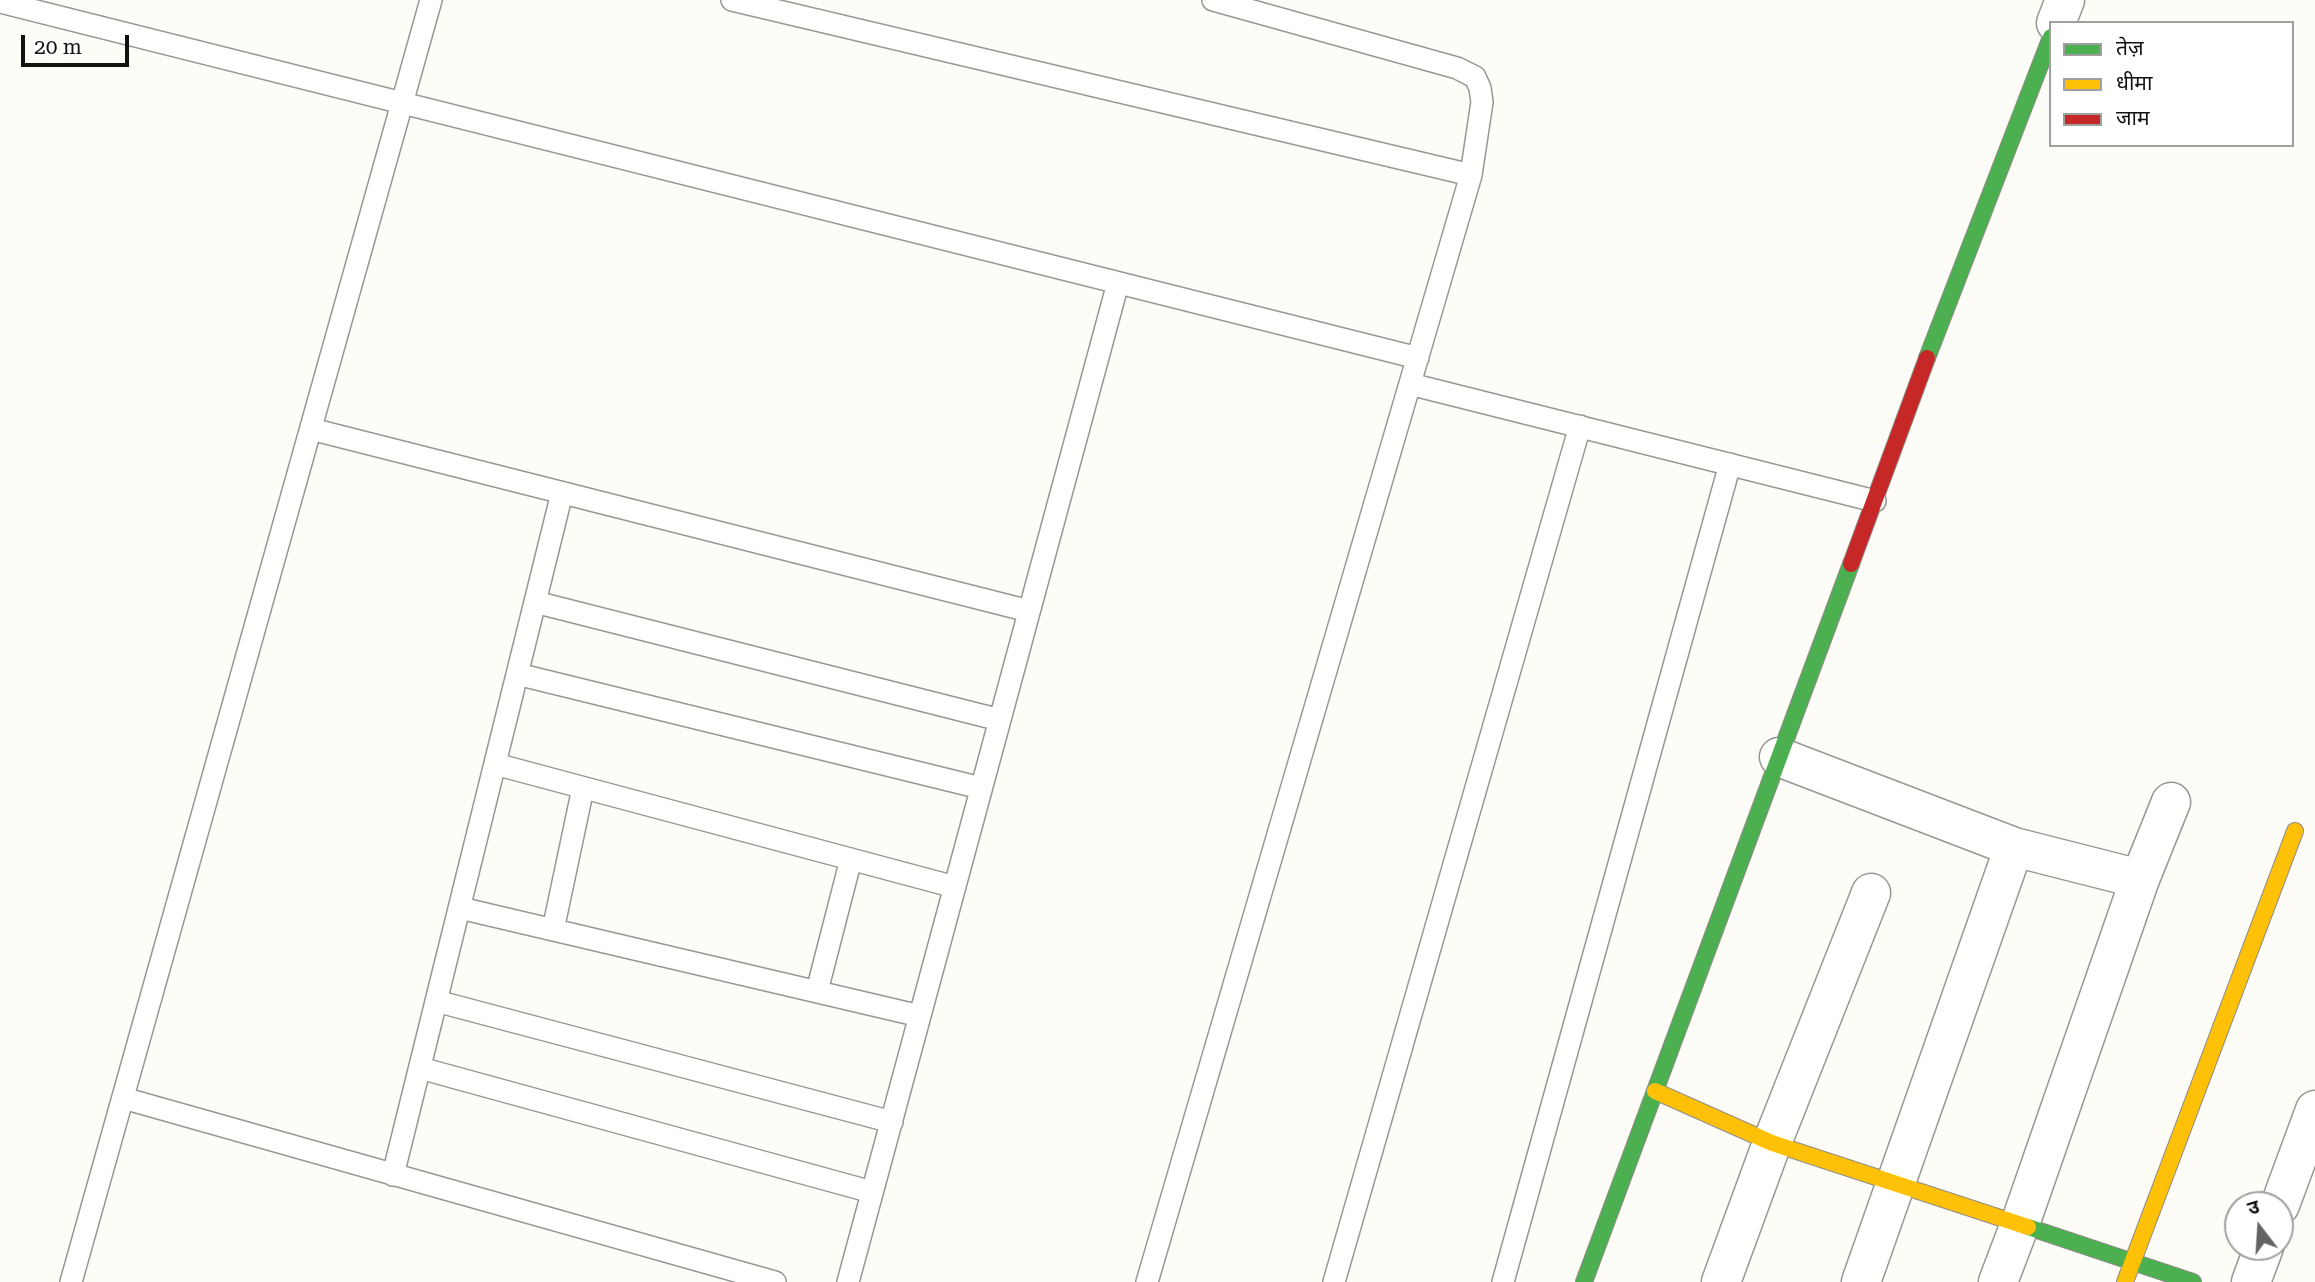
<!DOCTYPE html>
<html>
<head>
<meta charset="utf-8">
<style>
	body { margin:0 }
	#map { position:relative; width:2315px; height:1282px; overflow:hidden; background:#fdfcf7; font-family:"Roboto Serif","Noto Sans Devanagari",serif }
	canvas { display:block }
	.legend { position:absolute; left:2049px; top:21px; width:245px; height:126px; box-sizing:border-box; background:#fff; border:2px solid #a0a0a0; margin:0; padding:9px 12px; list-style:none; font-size:21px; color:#111 }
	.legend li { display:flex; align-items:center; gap:14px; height:35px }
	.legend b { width:35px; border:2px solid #a0a0a0 }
	.north { position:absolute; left:2224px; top:1191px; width:70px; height:70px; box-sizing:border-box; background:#fff; border:2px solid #a0a0a0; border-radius:50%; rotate:343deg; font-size:19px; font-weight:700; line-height:28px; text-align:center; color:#111 }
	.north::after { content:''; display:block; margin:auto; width:24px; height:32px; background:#646362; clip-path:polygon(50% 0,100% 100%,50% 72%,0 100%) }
	.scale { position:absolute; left:21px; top:35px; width:108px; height:32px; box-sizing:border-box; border:4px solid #111; border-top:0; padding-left:9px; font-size:21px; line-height:24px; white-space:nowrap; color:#111; -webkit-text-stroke:5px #fff; paint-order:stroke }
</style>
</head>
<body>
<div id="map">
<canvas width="2315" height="1282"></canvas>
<ul class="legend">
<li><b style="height:9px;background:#4caf50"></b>तेज़</li>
<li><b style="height:9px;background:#ffc107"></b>धीमा</li>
<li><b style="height:9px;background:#c62828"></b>जाम</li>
</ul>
<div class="north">उ</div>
<div class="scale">20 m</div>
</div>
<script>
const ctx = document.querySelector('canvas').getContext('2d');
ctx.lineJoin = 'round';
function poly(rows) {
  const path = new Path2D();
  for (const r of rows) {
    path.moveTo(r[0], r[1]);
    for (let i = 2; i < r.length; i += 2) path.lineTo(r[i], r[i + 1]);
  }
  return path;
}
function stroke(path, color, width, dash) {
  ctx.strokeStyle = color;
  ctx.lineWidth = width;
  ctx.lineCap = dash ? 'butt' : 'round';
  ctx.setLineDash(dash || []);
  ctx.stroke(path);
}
const lane = poly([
	[732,0,1471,175],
	[0,2,1418,358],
	[1410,384,1875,501],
	[311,429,1029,611],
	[535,602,1000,720],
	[517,674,981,788],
	[495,764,955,887],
	[460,908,920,1016],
	[553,930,583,788],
	[817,991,851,859],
	[436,1001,892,1122],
	[420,1068,872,1192],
	[123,1098,775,1282],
	[393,1175,562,493],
	[71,1282,431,0],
	[848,1282,1118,283],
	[1147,1282,1471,175,1482,102,1480,88,1475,77,1457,68,1213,0],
	[1334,1282,1580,426],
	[1503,1282,1730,464]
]);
const street = poly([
	[2056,23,2065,0],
	[1779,757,2014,847,2140,879,2171,802],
	[2280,1205,2315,1110],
	[1721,1282,1772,1143,1871,893],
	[1861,1282,2014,847],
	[1998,1282,2020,1224,2140,879],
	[2251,1282,2264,1247]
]);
const fast = poly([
	[1927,358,2051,37],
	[2028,1227,2193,1282],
	[1584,1282,1851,564]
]);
const slow = poly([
	[1655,1091,1772,1143,2028,1227],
	[2125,1282,2295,831]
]);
const jam = poly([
	[1851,564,1927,358]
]);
stroke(lane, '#979795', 24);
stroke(street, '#979795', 41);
stroke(fast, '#8e8d8b', 18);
stroke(slow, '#8e8d8b', 18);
stroke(jam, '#8e8d8b', 18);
stroke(lane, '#fffffe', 21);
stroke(street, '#fffffe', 38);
stroke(fast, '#4caf50', 16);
stroke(slow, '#ffc107', 16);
stroke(jam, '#c62828', 16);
</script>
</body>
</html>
